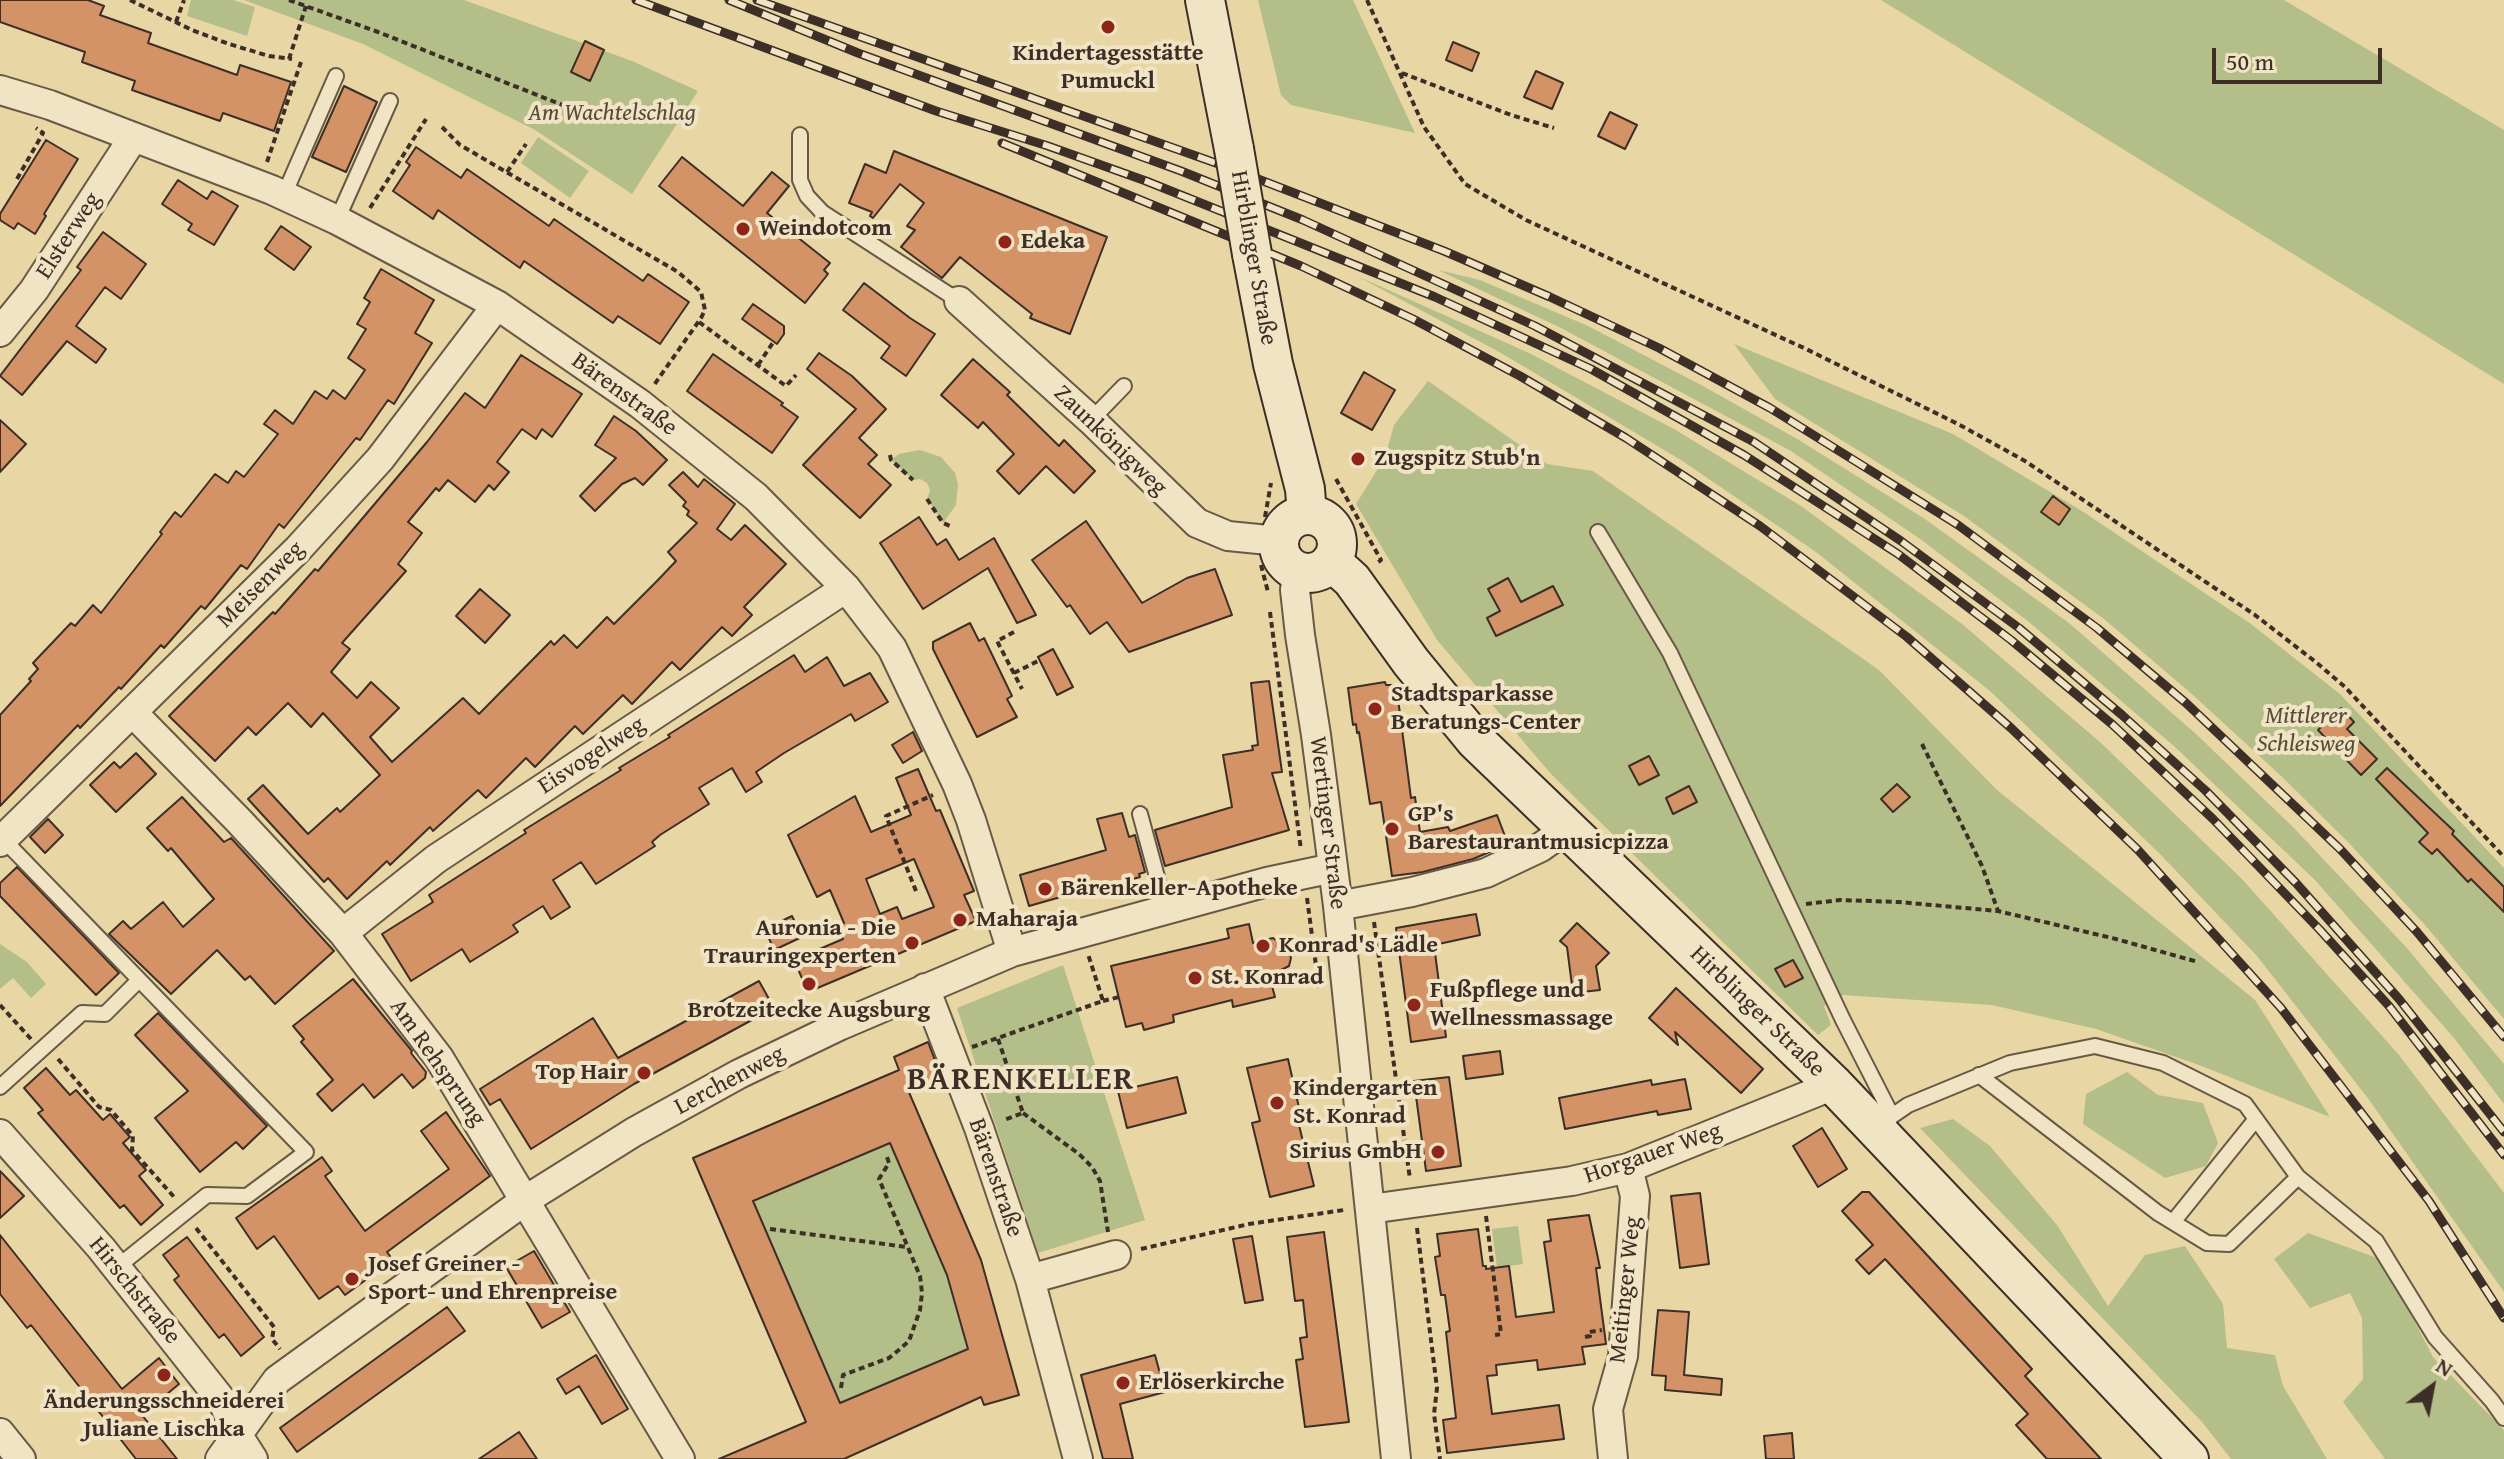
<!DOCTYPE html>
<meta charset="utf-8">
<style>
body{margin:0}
#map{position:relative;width:2504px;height:1459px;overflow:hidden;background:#e9d6a5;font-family:"Gentium Book Plus",serif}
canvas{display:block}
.north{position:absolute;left:2392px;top:1347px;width:80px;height:80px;-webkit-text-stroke:6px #f1e4c4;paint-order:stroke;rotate:32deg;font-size:22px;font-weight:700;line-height:32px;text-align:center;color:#3d2f27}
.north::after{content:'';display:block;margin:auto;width:28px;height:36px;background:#3d2f27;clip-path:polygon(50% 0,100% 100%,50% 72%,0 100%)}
.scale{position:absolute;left:2212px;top:48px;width:170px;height:36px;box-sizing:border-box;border:4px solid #3d2f27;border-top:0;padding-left:10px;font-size:24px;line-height:28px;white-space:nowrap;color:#3d2f27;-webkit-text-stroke:6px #f1e4c4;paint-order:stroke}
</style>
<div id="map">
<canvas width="2504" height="1459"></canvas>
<div class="north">N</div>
<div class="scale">50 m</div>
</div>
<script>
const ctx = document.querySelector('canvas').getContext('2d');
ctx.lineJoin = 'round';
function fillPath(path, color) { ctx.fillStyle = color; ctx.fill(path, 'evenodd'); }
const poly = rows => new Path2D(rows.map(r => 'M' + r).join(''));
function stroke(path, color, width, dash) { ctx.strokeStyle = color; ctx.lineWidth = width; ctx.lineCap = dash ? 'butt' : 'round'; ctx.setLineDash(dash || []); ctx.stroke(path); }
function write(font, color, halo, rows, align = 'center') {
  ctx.font = font + ' "Gentium Book Plus",serif'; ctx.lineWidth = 8; ctx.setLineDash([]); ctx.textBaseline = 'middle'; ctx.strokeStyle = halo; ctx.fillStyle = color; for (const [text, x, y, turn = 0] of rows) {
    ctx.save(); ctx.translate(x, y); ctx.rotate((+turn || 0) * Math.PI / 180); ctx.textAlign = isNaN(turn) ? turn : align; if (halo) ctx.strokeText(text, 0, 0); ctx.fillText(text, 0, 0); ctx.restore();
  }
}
const green = poly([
 [191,0,233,0,255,7,247,36,187,16],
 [244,0,464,0,632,61,698,91,632,194,535,130,363,44],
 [1258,0,1353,0,1415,133,1291,105,1281,95],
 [1881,0,2284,0,2504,130,2504,384],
 [538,137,589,171,570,198,521,163],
 [1438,270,1480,280,1588,326,1703,386,1799,440,1925,519,2069,623,2196,734,2293,827,2406,947,2504,1064,2504,1104,2454,1038,2315,880,2175,747,2029,622,1923,541,1791,451,1561,328],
 [1357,276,1529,353,1674,429,1801,506,1962,624,2101,743,2242,879,2399,1055,2504,1193,2504,1292,2367,1097,2257,956,2160,854,1990,691,1816,552,1681,460,1501,353],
 [1734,344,1953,434,2082,511,2251,624,2340,694,2504,868,2504,1019,2425,925,2347,841,2280,775,2193,695,2104,619,1964,516,1775,399],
 [1428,381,1547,464,1593,471,1879,670,1996,789,2255,1000,2330,1117,2199,1065,2096,1029,1992,1005,1843,995,1824,1006,1831,1025,1818,1035,1551,774,1437,640,1356,504,1385,457,1394,425],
 [920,450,941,457,955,473,958,484,956,505,943,523,927,499,930,490,927,483,920,479,913,480,891,460,899,454],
 [0,944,27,962,46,984,31,998,13,978,0,989],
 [1063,965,1145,1220,1038,1253,957,1008],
 [2127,1072,2158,1095,2203,1103,2218,1143,2206,1166,2165,1178,2083,1124,2086,1094],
 [1953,1119,1990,1146,2057,1225,2108,1306,2145,1255,2185,1246,2223,1304,2227,1348,2275,1355,2283,1386,2327,1459,2231,1459,2202,1422,1920,1128],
 [890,1143,947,1275,968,1349,840,1403,753,1201],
 [1518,1226,1523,1264,1497,1268,1492,1229],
 [2308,1233,2383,1260,2433,1357,2504,1430,2504,1459,2385,1459,2343,1402,2363,1379,2362,1318,2350,1293,2310,1308,2274,1259]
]);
const building = poly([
 [0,0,88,0,104,6,100,15,151,33,148,43,237,75,240,65,291,82,274,131,223,113,220,121,132,90,135,81,82,62,85,52,0,22,0,0],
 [585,41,604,50,590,81,571,72,585,41],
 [1453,42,1479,53,1472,71,1446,60,1453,42],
 [1536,71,1563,83,1552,109,1524,97,1536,71],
 [344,86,377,102,346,172,312,157,344,86],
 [1610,112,1637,125,1625,149,1598,136,1610,112],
 [46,140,78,159,44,214,46,216,35,234,18,223,14,229,0,220,0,214,46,140],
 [416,147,461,178,467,169,549,226,554,219,643,281,648,274,689,302,660,344,618,316,613,323,524,261,520,268,438,210,433,219,393,191,410,165,406,162,416,147],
 [894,151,1107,237,1070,334,1030,318,1032,314,960,257,942,278,901,247,915,230,907,226,924,203,900,184,873,218,870,216,872,212,849,203,865,164,886,173,894,151],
 [682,157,743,206,772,172,789,186,767,213,830,263,824,270,828,274,805,303,659,186,682,157],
 [178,180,207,199,212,191,238,206,214,245,188,230,192,224,162,204,178,180],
 [281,226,311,247,294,270,265,249,281,226],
 [103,232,146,264,121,299,105,287,76,326,106,349,96,363,67,341,22,395,0,376,81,270,77,267,103,232],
 [381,269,434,300,415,333,432,343,394,404,388,400,360,440,356,438,284,528,279,524,247,569,241,565,205,609,201,606,164,648,161,645,121,689,119,687,80,728,78,725,0,806,0,715,31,681,29,679,38,669,33,663,71,623,75,626,93,605,101,613,162,534,160,532,175,512,181,517,215,474,228,483,236,471,244,477,278,434,264,424,275,410,293,424,315,391,327,399,333,390,345,399,365,370,348,358,366,329,357,324,370,302,364,298,381,269],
 [864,283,910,318,935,334,906,376,881,358,890,346,843,310,864,283],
 [753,304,784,326,784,334,777,344,742,319,753,304],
 [819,353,852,376,886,409,859,438,877,455,868,464,891,485,860,518,803,465,856,409,807,369,819,353],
 [713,354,783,403,781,405,798,417,772,453,687,391,713,354],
 [521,355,582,394,552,437,542,429,536,439,522,429,497,462,509,472,494,490,489,485,475,502,448,480,439,491,436,488,408,522,422,533,398,564,406,571,342,643,350,649,331,672,357,698,371,682,399,708,370,737,392,762,463,698,479,714,551,641,554,645,564,635,577,648,607,617,614,624,657,581,676,561,668,552,697,523,687,515,689,511,683,506,686,502,669,485,683,472,698,487,704,479,735,504,717,529,731,540,745,525,786,564,744,607,752,615,732,636,722,627,680,670,672,662,632,704,623,695,583,734,575,726,535,767,526,758,486,798,478,790,433,831,430,827,390,865,387,861,347,899,328,878,324,882,248,799,263,785,308,834,337,808,340,812,380,775,323,713,311,727,288,703,256,735,248,727,215,761,169,716,273,612,275,614,315,569,318,571,427,442,465,393,485,408,521,355],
 [973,359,1010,392,1007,395,1059,446,1064,440,1095,471,1074,493,1046,466,1019,494,997,471,1014,454,983,422,978,428,941,395,973,359],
 [1364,372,1395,390,1372,430,1341,413,1364,372],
 [614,416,636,431,667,460,643,485,635,478,622,484,595,511,580,496,616,458,595,445,614,416],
 [0,420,26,444,0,472,0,420],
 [2053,496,2070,509,2059,525,2041,512,2053,496],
 [919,517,937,545,946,539,959,560,994,538,1036,615,1017,623,988,568,923,609,880,543,919,517],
 [1086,521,1142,603,1187,578,1215,569,1232,615,1129,652,1107,622,1090,634,1070,605,1067,607,1032,560,1086,521],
 [1508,578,1521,602,1553,586,1563,605,1496,636,1487,618,1500,611,1488,589,1508,578],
 [480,589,510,615,485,643,456,616,480,589],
 [970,623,979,641,984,638,1012,696,1007,699,1017,717,977,737,933,649,933,642,970,623],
 [1053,649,1073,687,1057,695,1038,657,1053,649],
 [794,655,805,672,827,657,844,686,870,673,888,702,855,721,851,714,784,753,756,772,762,782,746,792,732,768,699,788,709,804,660,835,652,842,655,846,596,884,581,862,553,880,570,907,551,919,543,906,513,925,518,932,470,962,462,949,411,981,382,934,433,902,429,895,526,833,524,830,621,770,619,768,670,737,668,735,794,655],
 [1269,681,1282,772,1272,773,1289,830,1165,866,1155,830,1232,807,1223,755,1253,750,1252,746,1258,745,1251,683,1269,681],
 [1385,682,1386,685,1393,685,1394,692,1397,691,1411,798,1415,797,1420,832,1448,827,1450,831,1497,815,1508,844,1473,859,1423,872,1392,876,1381,802,1370,804,1359,732,1357,733,1356,724,1353,725,1348,688,1385,682],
 [2341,708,2354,722,2347,729,2377,759,2361,775,2318,730,2341,708],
 [913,732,922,751,903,763,892,745,913,732],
 [136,753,156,774,116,812,90,785,114,762,120,768,136,753],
 [1649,756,1659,775,1639,785,1629,766,1649,756],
 [2387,768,2454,831,2452,834,2504,887,2504,912,2471,879,2468,882,2437,849,2432,854,2419,842,2428,833,2376,779,2387,768],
 [918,769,936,811,940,810,974,891,964,895,976,921,808,992,794,960,843,939,838,926,844,923,830,890,817,897,788,835,855,796,871,832,911,815,896,778,918,769],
 [914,859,934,907,902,919,897,907,880,914,866,879,914,859],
 [1897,784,1910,797,1893,812,1881,799,1897,784],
 [1689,786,1697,802,1673,814,1666,798,1689,786],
 [182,797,224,842,231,838,334,951,275,1004,250,976,245,980,217,950,171,994,109,934,123,921,131,929,163,902,183,927,214,899,171,848,168,851,147,828,182,797],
 [1122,813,1129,837,1135,835,1145,872,1139,874,1140,877,1115,884,1114,882,1029,906,1020,875,1106,850,1097,819,1122,813],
 [48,819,63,835,45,853,30,837,48,819],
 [17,867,119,973,96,995,0,896,0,883,17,867],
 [1476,914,1480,935,1434,945,1446,1037,1411,1042,1396,928,1476,914],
 [792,916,802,937,774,950,765,929,792,916],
 [1577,923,1609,953,1596,966,1600,990,1573,993,1567,947,1560,941,1577,923],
 [1249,924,1253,943,1273,938,1288,949,1291,958,1289,966,1281,970,1283,976,1270,979,1275,997,1233,1007,1232,1000,1173,1015,1174,1022,1144,1030,1142,1023,1126,1027,1111,966,1229,938,1227,929,1249,924],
 [1793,960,1803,978,1785,987,1775,969,1793,960],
 [353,979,412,1051,411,1053,426,1072,425,1078,413,1088,402,1074,374,1098,363,1084,332,1111,317,1094,333,1080,301,1042,304,1039,293,1026,353,979],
 [759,981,774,1008,634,1084,531,1149,500,1099,490,1105,480,1089,593,1018,618,1058,759,981],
 [1676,988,1763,1069,1741,1093,1675,1032,1678,1045,1649,1018,1676,988],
 [158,1013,267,1126,243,1149,236,1142,200,1172,155,1118,188,1091,135,1035,158,1013],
 [928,1042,941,1076,908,1090,981,1260,1019,1395,984,1405,981,1397,844,1459,719,1459,806,1422,693,1158,899,1070,894,1057,928,1042],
 [890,1143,947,1275,968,1349,840,1403,753,1201,890,1143],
 [1500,1051,1503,1074,1466,1079,1463,1056,1500,1051],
 [1288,1059,1300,1112,1296,1113,1314,1186,1270,1197,1252,1123,1260,1121,1247,1068,1288,1059],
 [46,1068,70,1095,76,1090,103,1120,110,1114,130,1137,123,1143,146,1170,139,1176,163,1205,141,1225,124,1205,120,1208,38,1113,43,1110,24,1088,46,1068],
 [1177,1077,1186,1113,1127,1128,1118,1091,1177,1077],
 [1449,1077,1461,1166,1426,1171,1414,1081,1449,1077],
 [1685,1079,1691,1109,1658,1115,1657,1111,1565,1129,1559,1098,1651,1080,1652,1085,1685,1079],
 [446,1112,490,1176,387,1252,393,1260,345,1295,338,1286,319,1299,274,1236,257,1249,236,1218,322,1157,332,1171,325,1176,365,1231,449,1169,421,1131,446,1112],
 [1822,1128,1847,1169,1818,1187,1793,1146,1822,1128],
 [0,1171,24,1196,0,1218,0,1171],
 [1862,1192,1869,1192,2032,1369,2025,1376,2101,1459,2047,1459,2016,1425,2028,1414,1885,1259,1869,1274,1856,1260,1873,1245,1842,1211,1862,1192],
 [1700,1193,1709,1264,1680,1268,1671,1196,1700,1193],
 [1589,1215,1600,1268,1596,1268,1606,1344,1582,1347,1585,1364,1538,1370,1537,1360,1496,1365,1497,1375,1487,1376,1492,1414,1559,1405,1564,1439,1447,1453,1443,1420,1456,1418,1446,1332,1450,1331,1445,1295,1441,1295,1435,1257,1440,1256,1437,1234,1478,1229,1483,1266,1486,1266,1486,1269,1509,1266,1516,1317,1554,1312,1544,1242,1551,1241,1548,1220,1589,1215],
 [1324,1232,1349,1422,1305,1427,1296,1360,1303,1359,1300,1338,1307,1337,1303,1300,1295,1301,1287,1237,1324,1232],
 [0,1235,122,1389,159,1358,179,1384,142,1415,177,1459,136,1459,31,1325,27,1328,0,1294,0,1235],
 [1252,1236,1263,1300,1245,1303,1233,1239,1252,1236],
 [187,1237,264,1337,241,1356,224,1334,219,1338,174,1280,179,1276,163,1255,187,1237],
 [534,1251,570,1312,542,1328,506,1267,534,1251],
 [447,1307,465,1331,297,1452,280,1428,447,1307],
 [1658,1310,1689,1312,1684,1375,1722,1379,1721,1395,1665,1390,1666,1376,1652,1375,1658,1310],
 [596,1355,628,1409,602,1424,579,1386,566,1394,557,1379,596,1355],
 [1155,1355,1165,1392,1120,1404,1133,1459,1103,1459,1081,1375,1155,1355],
 [519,1432,537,1459,479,1459,519,1432],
 [1792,1433,1794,1459,1766,1459,1764,1436,1792,1433]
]);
const path = poly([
 [130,0,192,30,229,44,269,56,292,59],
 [289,0,378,32,570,108],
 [1367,0,1424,127,1465,184,1526,220,1806,349,1958,424,2025,461,2255,615,2317,663,2345,687,2504,857],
 [176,22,184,0],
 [289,59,306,6],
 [1402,73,1511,115,1554,128],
 [442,127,460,145,678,272,701,292,705,310,701,318,654,385],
 [267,162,301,62],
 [507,172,526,144],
 [17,179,43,133,36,128],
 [370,208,426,119],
 [699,322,786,386,796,375],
 [758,365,774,341],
 [890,455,891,460,913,480],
 [1336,479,1381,560,1376,564],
 [927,499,943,523,950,526],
 [1265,517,1271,483],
 [1261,565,1268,592],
 [1270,612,1301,850],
 [1014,632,997,641,1022,689],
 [1014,673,1040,660],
 [1922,744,1982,866,1998,911],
 [916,891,886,816,933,795],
 [1307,898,1319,988],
 [1806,904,1840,900,1899,902,1998,911,2116,939,2198,962],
 [1374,922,1410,1179],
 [1103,1001,1119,997],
 [0,1005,31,1039],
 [998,1039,1023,1113,1004,1120],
 [972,1047,1103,1001,1088,954],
 [58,1059,99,1107,111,1110,133,1136,132,1150,175,1198],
 [1023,1113,1079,1154,1092,1167,1100,1181,1108,1232],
 [1486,1216,1501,1334,1495,1335],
 [196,1228,274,1327,272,1339,280,1349],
 [1417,1228,1437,1388,1434,1414,1440,1459],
 [770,1229,907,1247],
 [1141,1249,1249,1224,1344,1210],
 [1585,1337,1590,1336,1589,1332,1602,1330],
 [841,1388,843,1375,889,1358,900,1349,909,1341,920,1310,922,1293,920,1276,879,1179,889,1163,886,1154]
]);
const lane = poly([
 [800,135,800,180,807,196,822,212,959,301],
 [284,195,336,76],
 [337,220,390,101],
 [1091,420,1124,386],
 [1598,532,1670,653,1843,1020,1892,1116,1887,1123],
 [1140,814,1166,910],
 [3,839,306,1152,247,1196,207,1195,116,1268],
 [1979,1075,2158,1213,2207,1243,2229,1244,2298,1177],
 [0,1087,82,1013,105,1014,139,980],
 [1892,1116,1908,1105,2010,1063,2095,1046,2163,1063,2245,1104,2298,1177,2376,1241,2435,1337,2492,1401,2504,1418],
 [2173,1222,2256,1119]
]);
const street = poly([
 [0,90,50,105,272,190,337,220,497,305,640,404,756,497,846,588,892,648,957,784,971,820,1012,952],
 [959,301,1091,420,1197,523,1228,536,1279,541],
 [0,332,34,290,133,138],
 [1297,570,1295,590,1300,635,1316,735,1338,906,1396,1459],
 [132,712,239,821,343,933,439,1058,680,1459],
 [0,842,298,549,380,459,497,305],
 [1338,906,1412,892,1486,873,1541,847,1566,829],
 [343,933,436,859,846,588],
 [925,988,979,1128,1030,1279,1078,1459],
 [0,1134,101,1248,223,1402,237,1434,253,1459],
 [1370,1209,1572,1181,1628,1168,1834,1085],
 [1030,1279,1116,1255],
 [0,1433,21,1459],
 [220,1459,277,1380,527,1199,634,1132,739,1074,841,1025,1012,952,1267,882,1333,868],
 [1613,1459,1608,1409,1623,1356,1635,1196,1628,1168]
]);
const secondary = poly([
 [1205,0,1234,149],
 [1252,254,1273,364,1305,489,1307,515],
 '1279 544a29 29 0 1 1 58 0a29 29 0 1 1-58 0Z',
 [1331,561,1352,580,1411,662,1475,740,1834,1085,2189,1459]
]);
const rail = poly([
 [636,0,936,111,1048,146,1146,181,1435,297,1591,369,1744,455,1898,554,2011,640,2113,725,2213,819,2320,930,2389,1006,2504,1155],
 [729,0,858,53,1181,171,1303,220,1535,326,1754,442,1901,541,2019,628,2122,715,2206,791,2296,883,2399,999,2504,1132],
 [757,0,1227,167,1444,251,1550,297,1659,348,1770,408,1958,525,2097,628,2186,703,2340,849,2417,932,2504,1037],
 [1002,143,1301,266,1413,319,1520,376,1626,438,1760,526,1907,637,2011,728,2138,850,2281,1008,2429,1201,2504,1318]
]);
const secondaryBridge = poly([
 [1234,149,1252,254]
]);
const markers = [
 [1108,27,8,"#8f2418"],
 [743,229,8,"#8f2418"],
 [1005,242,8,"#8f2418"],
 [1358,459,8,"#8f2418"],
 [1375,709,8,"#8f2418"],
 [1392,829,8,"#8f2418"],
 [1045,889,8,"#8f2418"],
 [960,920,8,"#8f2418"],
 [912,943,8,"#8f2418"],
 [1263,946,8,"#8f2418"],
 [1195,978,8,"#8f2418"],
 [809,984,8,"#8f2418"],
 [1414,1005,8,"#8f2418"],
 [644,1073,8,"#8f2418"],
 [1277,1103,8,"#8f2418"],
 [1438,1152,8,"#8f2418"],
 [352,1279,8,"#8f2418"],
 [164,1375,8,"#8f2418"],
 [1123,1383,8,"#8f2418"]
];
const poiNames = [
 ["Kindertagesstätte",1108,54,"center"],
 ["Pumuckl",1108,82,"center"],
 ["Weindotcom",759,229],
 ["Edeka",1021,242],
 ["Zugspitz Stub'n",1374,459],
 ["Stadtsparkasse",1391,695],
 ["Beratungs-Center",1391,723],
 ["GP's",1408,815],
 ["Barestaurantmusicpizza",1408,843],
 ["Bärenkeller-Apotheke",1061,889],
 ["Maharaja",976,920],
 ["Auronia - Die",896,929,"right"],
 ["Trauringexperten",896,957,"right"],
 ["Konrad's Lädle",1279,946],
 ["St. Konrad",1211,978],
 ["Fußpflege und",1430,991],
 ["Wellnessmassage",1430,1019],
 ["Brotzeitecke Augsburg",809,1011,"center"],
 ["Top Hair",628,1073,"right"],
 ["Kindergarten",1293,1089],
 ["St. Konrad",1293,1117],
 ["Sirius GmbH",1422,1152,"right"],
 ["Josef Greiner -",368,1265],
 ["Sport- und Ehrenpreise",368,1293],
 ["Erlöserkirche",1139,1383],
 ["Änderungsschneiderei",164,1402,"center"],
 ["Juliane Lischka",164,1430,"center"]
];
const parkNames = [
 ["Am Wachtelschlag",612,114],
 ["Mittlerer",2306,717],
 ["Schleisweg",2306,745]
];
const streetNames = [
 ["Elsterweg",69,236,-57],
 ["Hirblinger Straße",1253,258,80],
 ["Bärenstraße",624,395,36],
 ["Zaunkönigweg",1110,441,44],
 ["Meisenweg",261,585,-45],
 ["Eisvogelweg",592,756,-33],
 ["Wertinger Straße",1327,823,83],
 ["Hirblinger Straße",1757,1012,44],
 ["Am Rehsprung",437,1063,55],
 ["Lerchenweg",730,1081,-28],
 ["Horgauer Weg",1653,1154,-19],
 ["Bärenstraße",995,1178,71],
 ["Meitinger Weg",1626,1290,-84],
 ["Hirschstraße",134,1291,51]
];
const districtNames = [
 ["BÄRENKELLER",1021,1081]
];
fillPath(green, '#b4be88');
fillPath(building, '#d39367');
stroke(building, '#3d2f27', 2);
stroke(lane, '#685946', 18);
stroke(street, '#685946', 32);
stroke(secondary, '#3d2f27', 42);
stroke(path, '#3d2f27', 4, [6, 4]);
stroke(lane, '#f1e4c4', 14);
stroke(street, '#f1e4c4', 28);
stroke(secondary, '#f1e4c4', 38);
stroke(rail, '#3d2f27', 9);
stroke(rail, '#f1e4c4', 6, [18]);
stroke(secondaryBridge, '#3d2f27', 42, []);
stroke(secondaryBridge, '#f1e4c4', 38);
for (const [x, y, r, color] of markers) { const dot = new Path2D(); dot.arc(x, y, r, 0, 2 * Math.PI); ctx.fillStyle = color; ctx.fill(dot); stroke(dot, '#f1e4c4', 3); }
write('bold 24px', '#3d2f27', '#f1e4c4', poiNames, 'left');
write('italic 24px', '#554c3a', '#f1e4c4', parkNames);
write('24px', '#3d2f27', '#f1e4c4', streetNames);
ctx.letterSpacing = '2px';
write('bold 32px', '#3d2f27', '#f1e4c4', districtNames);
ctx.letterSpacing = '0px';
</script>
